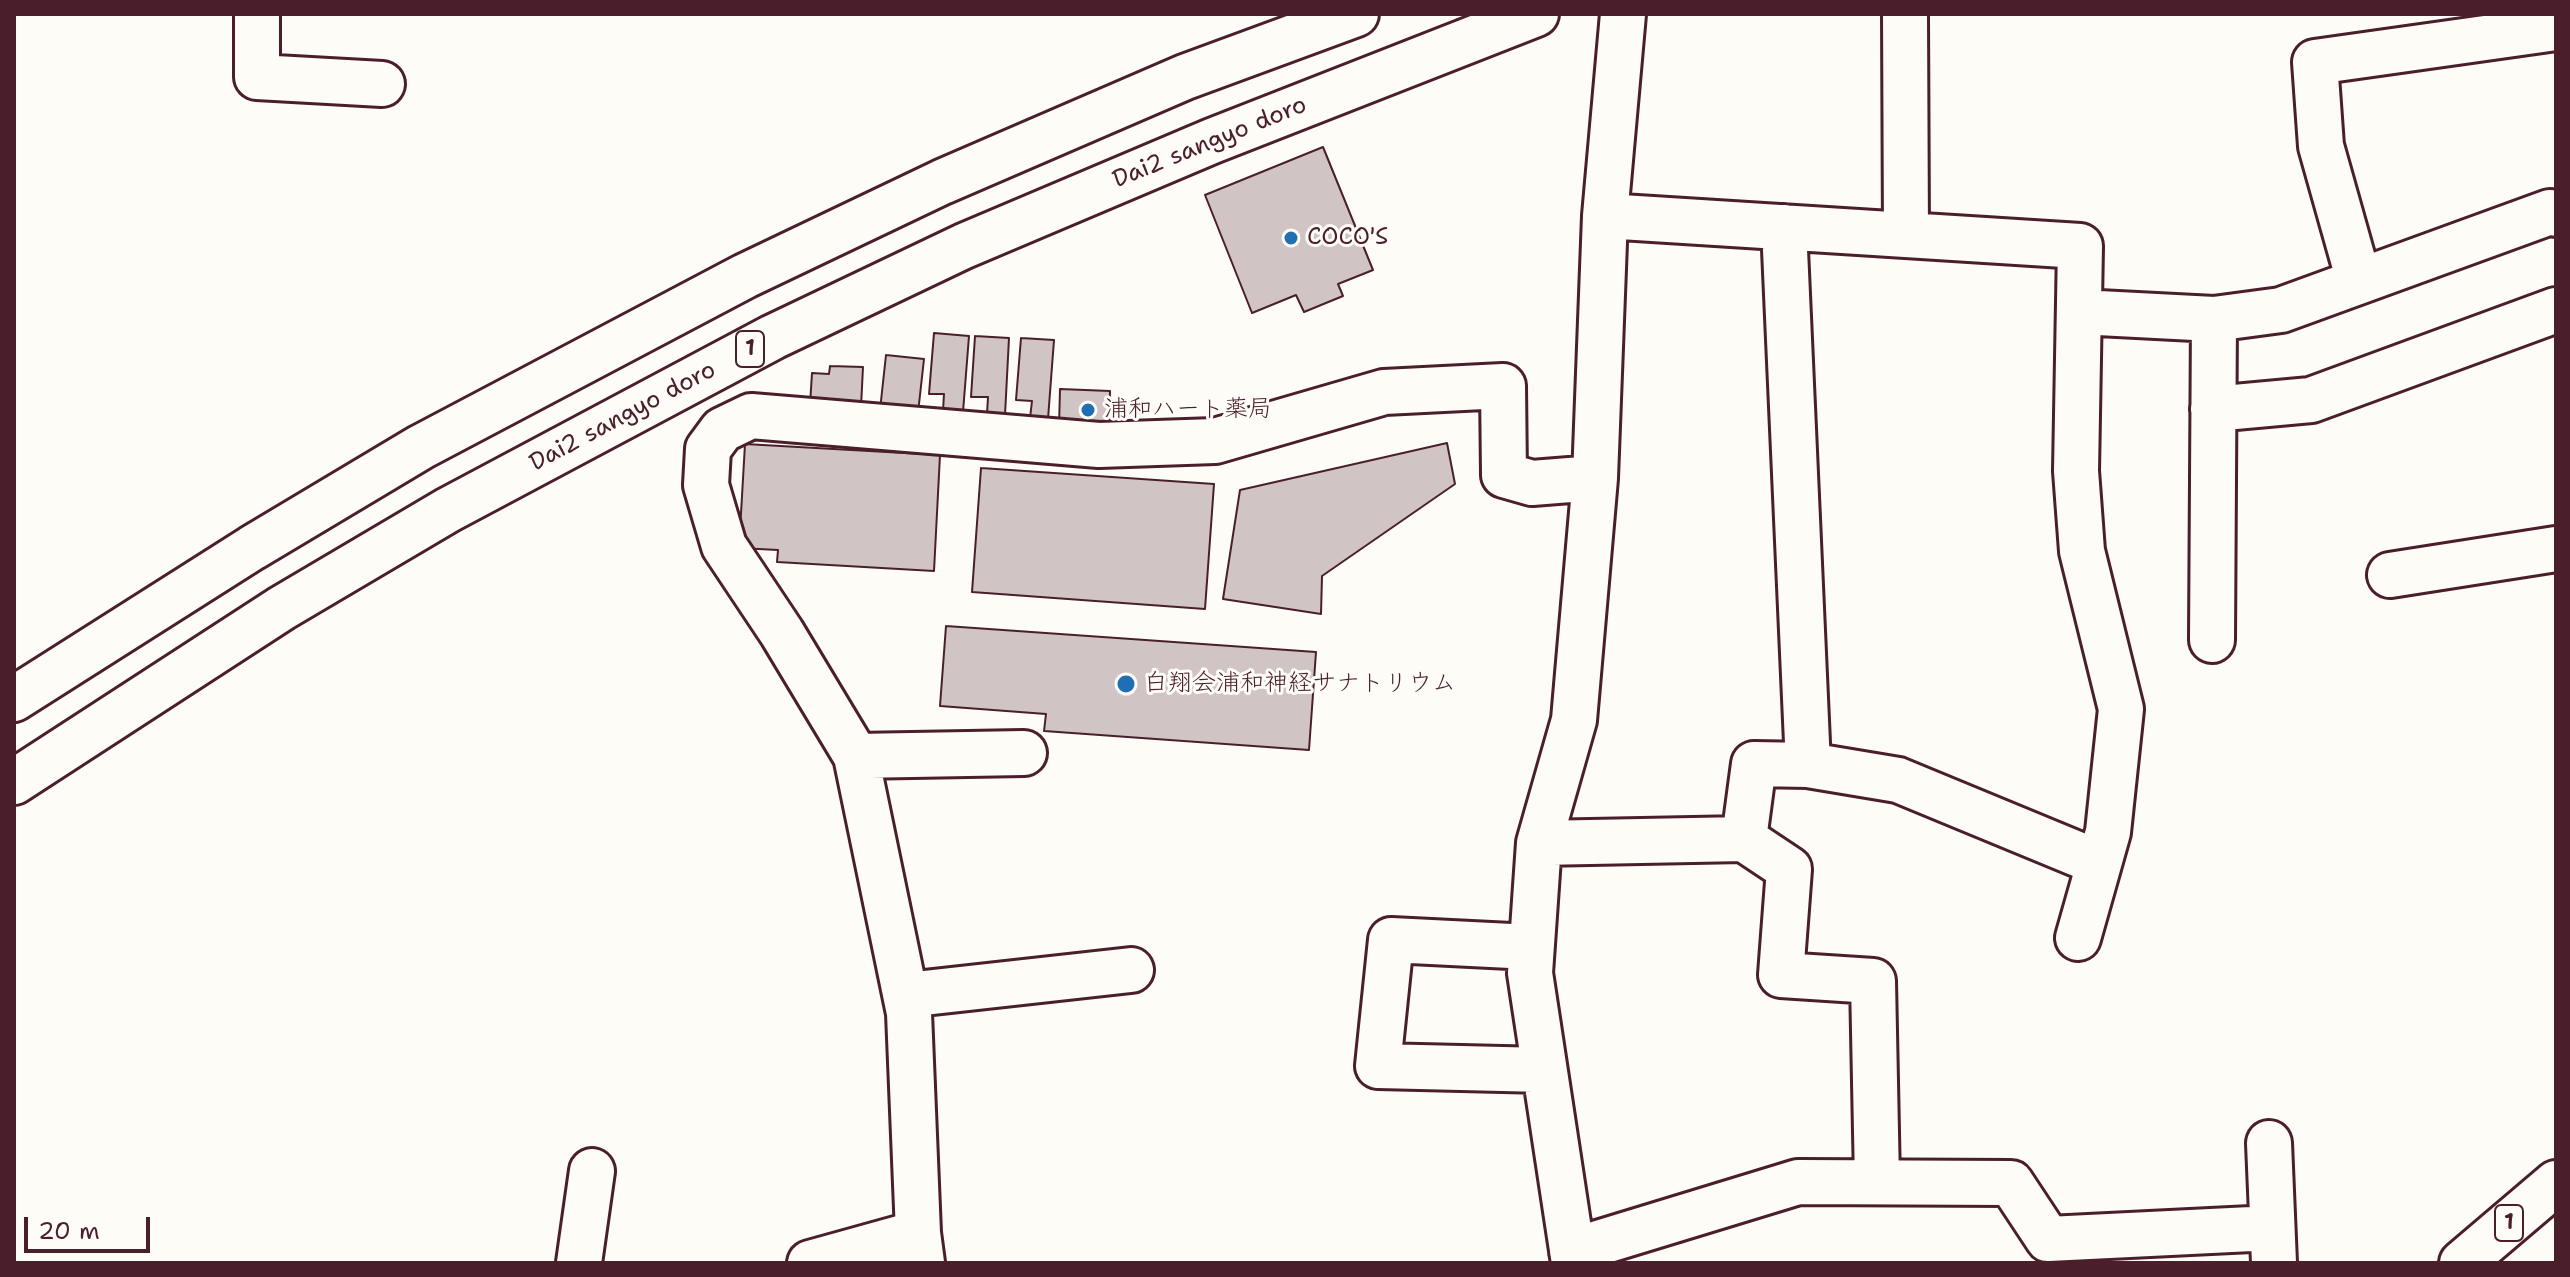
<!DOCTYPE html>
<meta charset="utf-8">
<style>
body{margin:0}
#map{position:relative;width:2570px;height:1277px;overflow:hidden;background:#fdfcf7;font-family:"Shantell Sans",sans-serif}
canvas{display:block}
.frame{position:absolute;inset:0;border:16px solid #4a1f2b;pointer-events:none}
.scale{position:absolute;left:24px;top:1217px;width:126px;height:36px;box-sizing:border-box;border:4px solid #4a1f2b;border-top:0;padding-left:10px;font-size:24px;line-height:28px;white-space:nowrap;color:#4a1f2b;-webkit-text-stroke:6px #fdfcf7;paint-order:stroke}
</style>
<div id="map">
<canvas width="2570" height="1277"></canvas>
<div class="frame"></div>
<div class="scale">20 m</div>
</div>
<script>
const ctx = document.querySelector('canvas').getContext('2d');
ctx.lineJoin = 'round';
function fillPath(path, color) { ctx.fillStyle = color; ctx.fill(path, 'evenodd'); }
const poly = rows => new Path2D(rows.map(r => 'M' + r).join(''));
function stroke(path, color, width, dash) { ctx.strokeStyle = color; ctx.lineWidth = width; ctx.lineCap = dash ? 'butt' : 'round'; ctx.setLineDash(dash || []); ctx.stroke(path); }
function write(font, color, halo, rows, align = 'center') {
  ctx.font = font + ' "Shantell Sans","Klee One",sans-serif'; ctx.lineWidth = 6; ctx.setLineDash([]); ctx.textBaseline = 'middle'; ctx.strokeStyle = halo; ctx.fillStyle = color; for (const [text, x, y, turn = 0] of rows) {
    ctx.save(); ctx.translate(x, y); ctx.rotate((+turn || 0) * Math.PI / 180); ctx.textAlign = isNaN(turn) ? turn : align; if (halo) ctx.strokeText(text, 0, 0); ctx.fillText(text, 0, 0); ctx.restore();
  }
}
const building = poly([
 [1323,147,1373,270,1338,284,1343,296,1304,312,1296,295,1252,313,1205,195,1323,147],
 [934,333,969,336,963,412,943,411,944,394,929,394,934,333],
 [975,336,1009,338,1005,415,987,414,988,397,971,397,975,336],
 [1021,338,1054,340,1048,419,1030,418,1032,401,1016,400,1021,338],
 [886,355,924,359,918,413,880,410,886,355],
 [830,366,863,367,861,407,810,405,812,373,829,374,830,366],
 [1060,389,1110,391,1109,429,1059,427,1060,389],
 [1447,443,1455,484,1322,576,1321,614,1223,599,1240,490,1447,443],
 [745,444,940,455,934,571,777,562,778,550,739,548,745,444],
 [981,468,1214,484,1205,609,972,592,981,468],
 [946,626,1316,652,1309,750,1044,731,1046,714,940,706,946,626]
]);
const minor = poly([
 [257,14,257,77,382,84],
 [1905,14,1906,235],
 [1605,216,2080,246,2076,471,2082,551,2121,709,2108,832,2078,938],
 [1784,227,1808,765],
 [2359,281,2321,146,2315,62,2556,28],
 [2079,312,2214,319,2281,310,2550,212,2556,214],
 [2213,409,2311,400,2556,310],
 [2390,575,2556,549],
 [2212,640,2214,319],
 [856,756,1024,753],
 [1744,839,1789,869,1781,975,1873,981,1877,1182],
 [1539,843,1744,839,1754,764,1808,765,1898,780,2099,863],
 [1531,947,1391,940,1378,1066,1544,1070],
 [906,995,1131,970],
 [2269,1143,2274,1263],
 [1572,1251,1798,1182,2011,1183,2048,1239,2272,1228],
 [579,1263,592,1171],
 [810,1263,918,1233],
 [922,1263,918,1233,909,1013,856,756,782,633,724,546,706,485,708,449,722,430,751,416,1099,445,1215,441,1384,392,1503,386,1504,475,1532,483,1595,478],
 [1574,1263,1530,973,1539,843,1574,720,1595,478,1605,216,1623,14]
]);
const major = poly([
 [14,699,252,548,421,447,745,276,942,182,1185,77,1356,14],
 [14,782,282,608,448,510,773,337,964,246,1212,141,1536,14],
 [2462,1263,2556,1183]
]);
const markers = [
 [1291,238,8,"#1f6fb2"],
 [1088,410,8,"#1f6fb2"],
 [1126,684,10,"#1f6fb2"]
];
const shields = [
 [750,349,28],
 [2509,1223,28]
];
const shieldNames = [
 ["1",750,349],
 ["1",2509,1223]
];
const streetNames = [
 ["Dai2 sangyo doro",1210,143,-22],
 ["Dai2 sangyo doro",623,417,-28]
];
const poiNames = [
 ["COCO'S",1307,238],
 ["浦和ハート薬局",1104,410],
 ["白翔会浦和神経サナトリウム",1144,684]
];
fillPath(building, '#d0c5c4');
stroke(building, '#4a1f2b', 2);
stroke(minor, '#4a1f2b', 50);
stroke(major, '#4a1f2b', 50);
stroke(minor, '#fdfcf7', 44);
stroke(major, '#fdfcf7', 44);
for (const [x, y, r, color] of markers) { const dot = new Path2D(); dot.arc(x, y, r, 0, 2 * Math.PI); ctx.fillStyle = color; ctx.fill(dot); stroke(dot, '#fdfcf7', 3); }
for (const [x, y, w] of shields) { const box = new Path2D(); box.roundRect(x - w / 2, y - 18, w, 36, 6); ctx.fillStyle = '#fdfcf7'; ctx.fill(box); stroke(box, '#4a1f2b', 2); }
write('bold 22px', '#4a1f2b', null, shieldNames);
write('24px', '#4a1f2b', '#fdfcf7', streetNames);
write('24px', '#4a1f2b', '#fdfcf7', poiNames, 'left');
</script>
